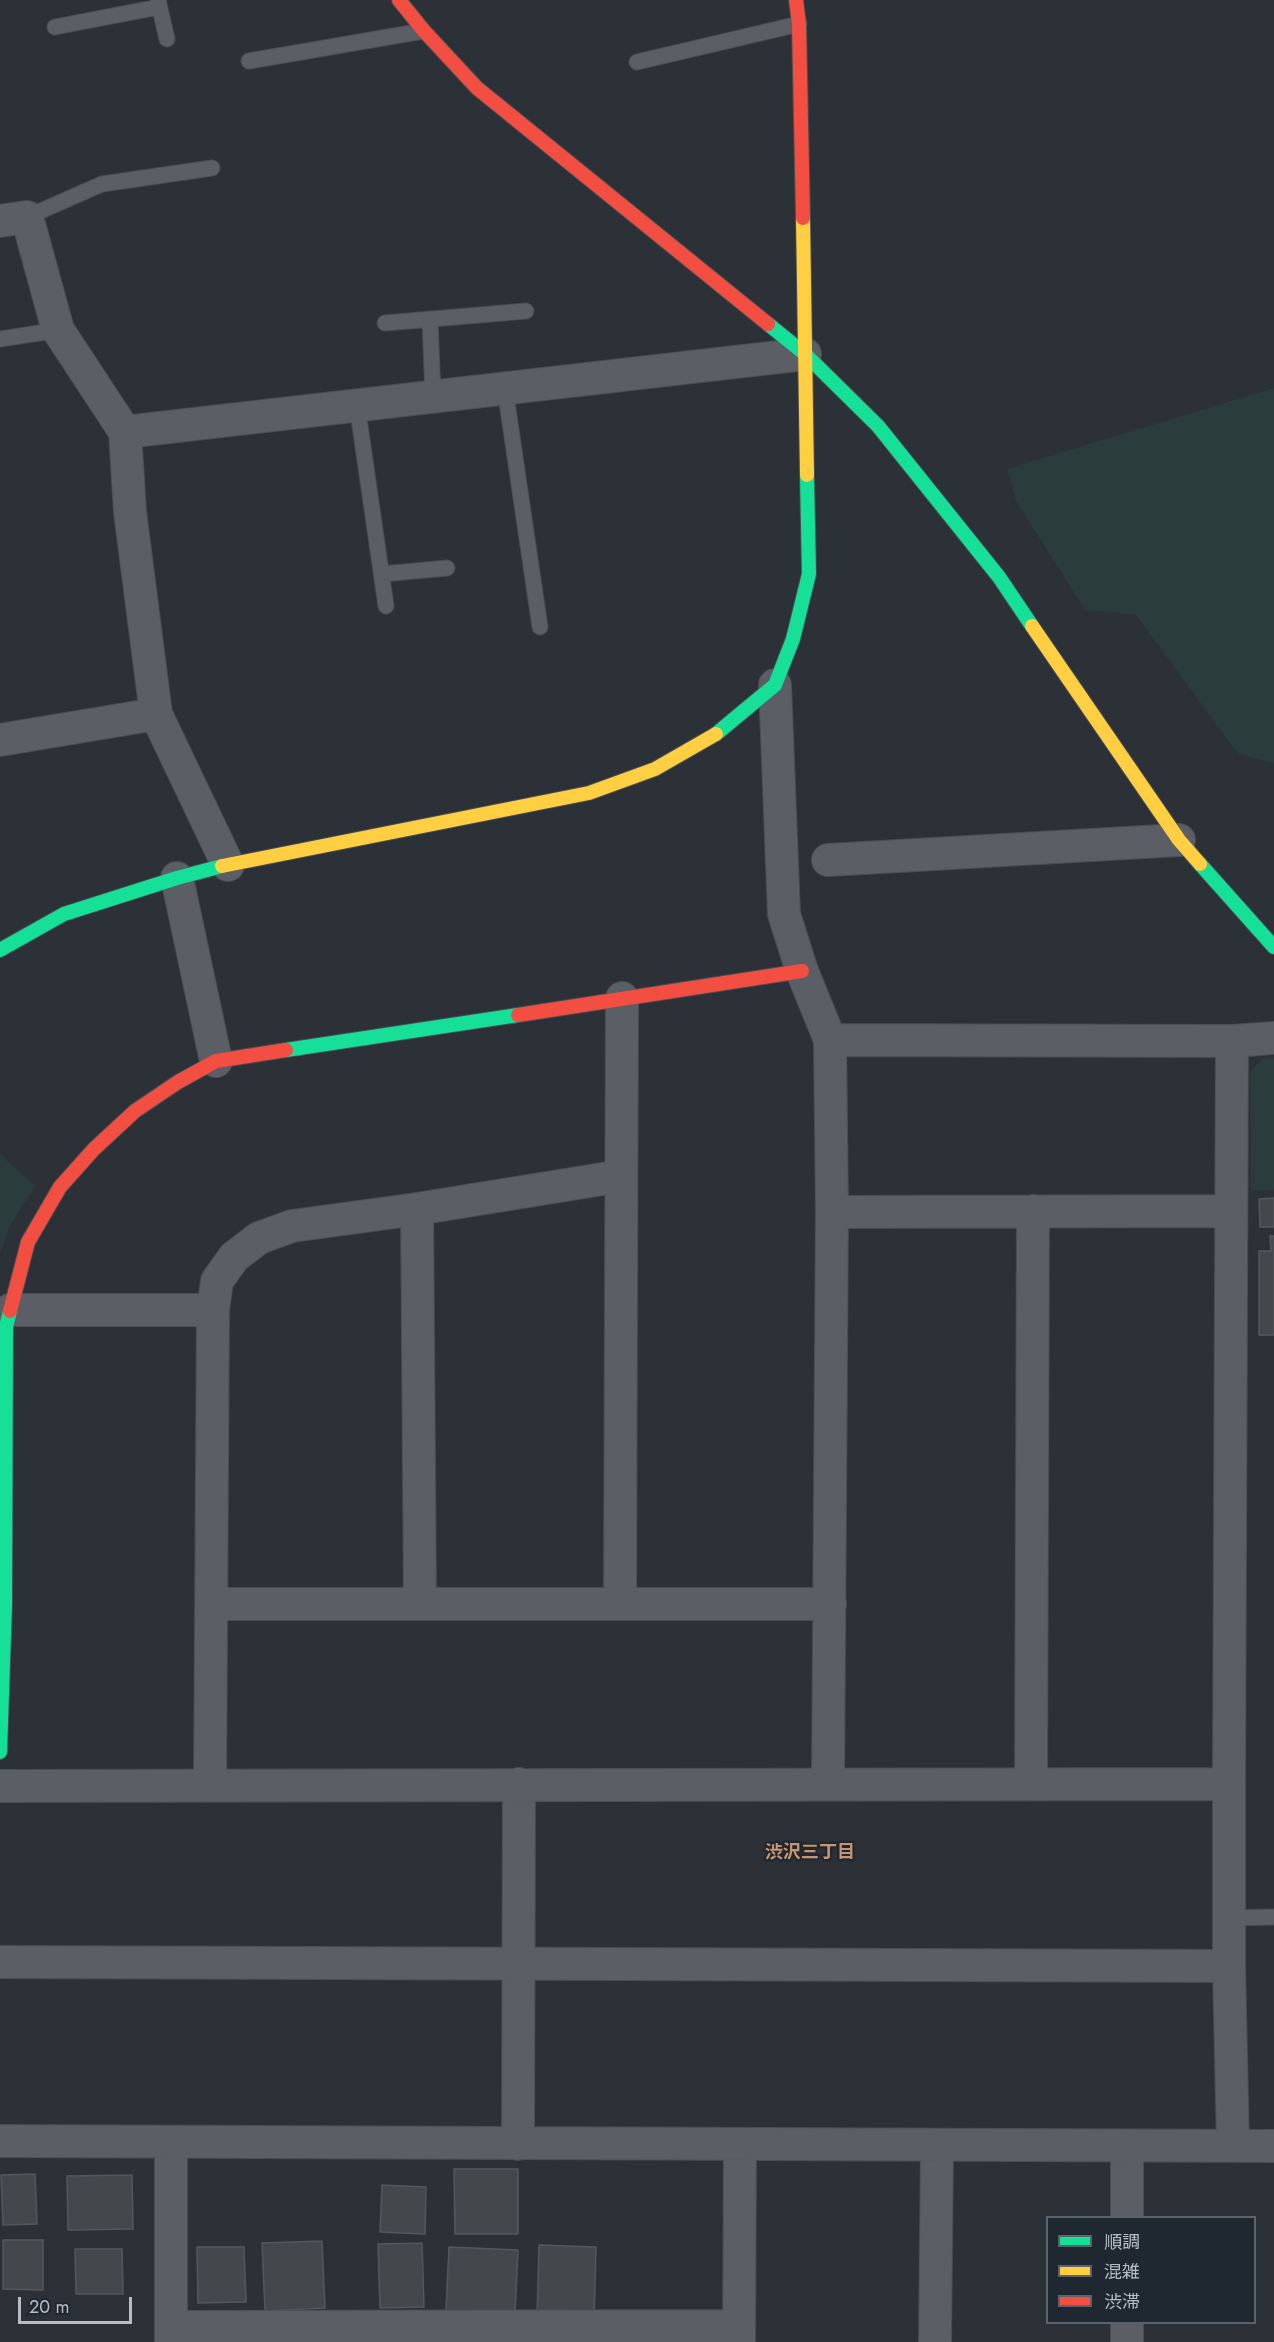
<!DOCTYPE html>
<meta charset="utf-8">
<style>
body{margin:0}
#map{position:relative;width:1274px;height:2342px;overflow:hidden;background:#2c3137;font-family:Jost,"Noto Sans JP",sans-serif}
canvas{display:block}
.legend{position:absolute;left:1046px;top:2216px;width:210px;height:108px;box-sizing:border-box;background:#1f2730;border:2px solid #5b636c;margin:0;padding:8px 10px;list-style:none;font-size:18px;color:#b6bdc7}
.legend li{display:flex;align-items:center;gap:12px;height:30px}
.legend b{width:30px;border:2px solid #5b636c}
.scale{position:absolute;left:18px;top:2297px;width:114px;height:27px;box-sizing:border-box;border:3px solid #b6bdc7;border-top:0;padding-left:8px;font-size:18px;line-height:21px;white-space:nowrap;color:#b6bdc7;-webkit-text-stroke:4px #1f2730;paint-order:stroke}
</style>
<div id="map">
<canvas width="1274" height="2342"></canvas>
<ul class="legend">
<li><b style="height:8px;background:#16e098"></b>順調</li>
<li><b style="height:8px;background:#ffcf43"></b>混雑</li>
<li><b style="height:8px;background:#f24e42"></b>渋滞</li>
</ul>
<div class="scale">20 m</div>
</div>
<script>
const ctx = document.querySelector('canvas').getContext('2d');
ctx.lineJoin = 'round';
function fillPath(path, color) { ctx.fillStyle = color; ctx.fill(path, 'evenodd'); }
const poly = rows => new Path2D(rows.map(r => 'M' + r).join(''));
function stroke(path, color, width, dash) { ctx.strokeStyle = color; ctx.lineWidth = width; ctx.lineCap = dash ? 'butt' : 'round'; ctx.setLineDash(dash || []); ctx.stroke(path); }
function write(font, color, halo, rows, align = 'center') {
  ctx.font = font + ' Jost,"Noto Sans JP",sans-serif'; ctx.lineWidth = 4.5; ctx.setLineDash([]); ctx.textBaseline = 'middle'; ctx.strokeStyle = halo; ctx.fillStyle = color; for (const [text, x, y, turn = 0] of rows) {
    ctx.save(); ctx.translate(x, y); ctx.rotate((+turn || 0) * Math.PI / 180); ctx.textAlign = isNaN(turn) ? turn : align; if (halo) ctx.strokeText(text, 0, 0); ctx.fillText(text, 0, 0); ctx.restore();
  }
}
const green = poly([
 [1274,388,1274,763,1238,754,1136,615,1085,610,1016,501,1007,469],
 [1263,1058,1274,1058,1274,1190,1251,1191,1250,1072],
 [0,1154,35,1186,10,1226,0,1254]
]);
const building = poly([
 [1274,1198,1274,1227,1260,1227,1259,1199,1274,1198],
 [1270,1236,1274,1236,1274,1335,1259,1335,1259,1251,1271,1251,1270,1236],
 [454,2169,518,2169,518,2234,455,2234,454,2169],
 [35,2174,37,2224,3,2225,1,2175,35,2174],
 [132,2175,133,2229,68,2230,67,2176,132,2175],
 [382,2185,426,2187,425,2234,380,2232,382,2185],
 [3,2240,43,2240,43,2290,3,2289,3,2240],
 [322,2241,325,2308,265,2311,262,2243,322,2241],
 [422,2243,424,2307,380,2308,378,2244,422,2243],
 [539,2245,596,2247,594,2321,537,2319,539,2245],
 [197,2247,244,2247,246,2302,198,2303,197,2247],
 [449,2247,518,2250,515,2313,446,2311,449,2247],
 [75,2249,122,2249,123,2294,76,2294,75,2249]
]);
const lane = poly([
 [158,0,167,39],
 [55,27,159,7],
 [249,61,423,31],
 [637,62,799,24],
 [27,217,102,184,212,168],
 [430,319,433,397],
 [385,323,526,311],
 [0,339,58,330],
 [505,389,540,627],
 [357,405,386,606],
 [382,574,447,568],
 [1229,1918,1274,1917]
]);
const street = poly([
 [0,221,27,217,58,330,125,432,130,512,156,714,228,865],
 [125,432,805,354],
 [775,685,784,914,802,971,830,1040,832,1212,828,1784],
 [0,740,156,714],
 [828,860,1179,840],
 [177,878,216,1061],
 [830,1040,1232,1041,1274,1038],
 [1232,1041,1229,1784,1229,1966,1233,2146],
 [417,1209,420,1604],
 [832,1212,1231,1211],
 [10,1310,213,1310],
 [213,1604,830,1604],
 [620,1604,622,998],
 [210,1784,213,1310,217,1281,234,1257,259,1238,292,1226,417,1209,621,1176],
 [1031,1784,1033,1211],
 [0,1786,1229,1784],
 [0,1962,1229,1966],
 [0,2141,1274,2146],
 [518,2144,519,1784],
 [1127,2146,1127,2218],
 [1127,2322,1127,2342],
 [171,2327,739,2326],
 [171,2342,171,2142],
 [739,2342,740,2145],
 [935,2342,937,2145]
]);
const fast = poly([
 [768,324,805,354,878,426,999,577,1032,626],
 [716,734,775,685,793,639,809,574,807,475],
 [1200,864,1274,947],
 [0,950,64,914,177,878,222,866],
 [286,1050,518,1015],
 [0,1752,5,1605,6,1327,10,1311]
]);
const slow = poly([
 [803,218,807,475],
 [1032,626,1179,840,1200,864],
 [222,866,589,793,655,769,716,734]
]);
const jam = poly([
 [399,0,424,31,477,88,768,324],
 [796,0,799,24,803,218],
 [518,1015,802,971],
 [10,1311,28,1242,60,1187,94,1149,135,1111,178,1082,216,1061,286,1050]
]);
const neighbourhoodNames = [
 ["渋沢三丁目",810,1854]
];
fillPath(green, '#2b3c3d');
fillPath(building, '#44484d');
stroke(building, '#53585e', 1.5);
stroke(lane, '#4a4d51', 17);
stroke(street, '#4a4d51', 34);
stroke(fast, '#4a4d51', 16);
stroke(slow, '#4a4d51', 16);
stroke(jam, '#4a4d51', 16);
stroke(lane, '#5b5e64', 15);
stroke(street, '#5b5e64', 32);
stroke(fast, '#16e098', 14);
stroke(slow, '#ffcf43', 14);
stroke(jam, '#f24e42', 14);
write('bold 18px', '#c9946f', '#1f2730', neighbourhoodNames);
</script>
